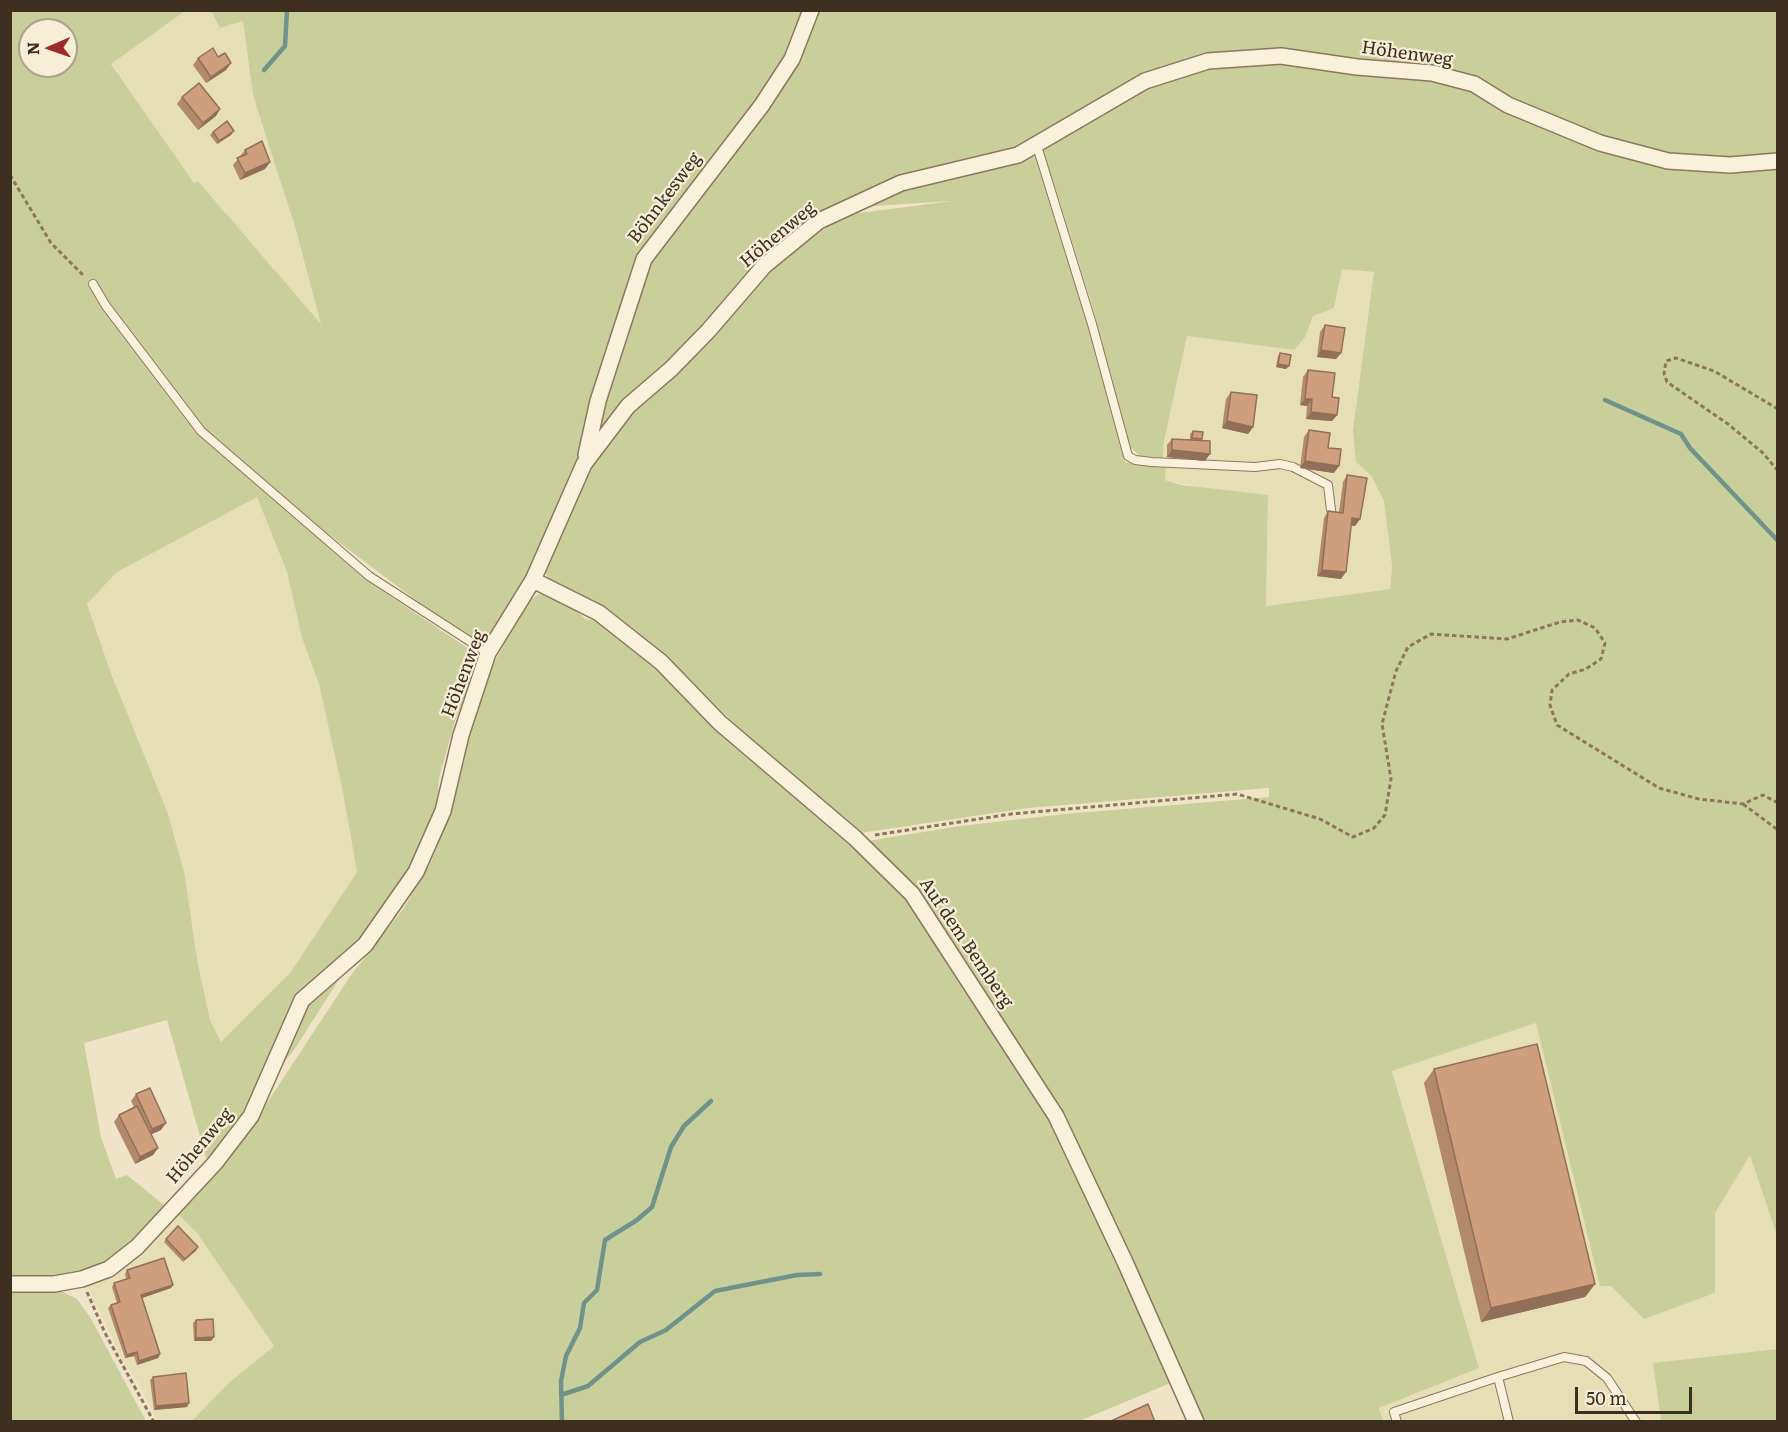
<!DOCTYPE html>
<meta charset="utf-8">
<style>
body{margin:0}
#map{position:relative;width:1788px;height:1432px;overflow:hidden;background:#f0e4c8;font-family:Literata,serif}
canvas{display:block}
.frame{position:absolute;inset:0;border:12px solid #3d2e20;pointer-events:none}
.north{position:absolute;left:18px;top:18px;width:60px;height:60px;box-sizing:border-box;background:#f7eed8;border:2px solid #ada18e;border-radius:50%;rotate:268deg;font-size:16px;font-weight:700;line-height:24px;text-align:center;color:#3d2e20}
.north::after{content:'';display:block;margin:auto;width:21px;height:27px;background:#9e2a2b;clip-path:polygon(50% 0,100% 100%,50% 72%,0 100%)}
.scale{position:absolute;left:1575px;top:1387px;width:117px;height:27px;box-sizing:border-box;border:3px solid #3d2e20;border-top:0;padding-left:8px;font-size:18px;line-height:21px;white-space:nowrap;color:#3d2e20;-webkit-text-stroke:4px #f7eed8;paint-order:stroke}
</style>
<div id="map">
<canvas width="1788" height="1432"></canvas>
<div class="frame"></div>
<div class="north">N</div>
<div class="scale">50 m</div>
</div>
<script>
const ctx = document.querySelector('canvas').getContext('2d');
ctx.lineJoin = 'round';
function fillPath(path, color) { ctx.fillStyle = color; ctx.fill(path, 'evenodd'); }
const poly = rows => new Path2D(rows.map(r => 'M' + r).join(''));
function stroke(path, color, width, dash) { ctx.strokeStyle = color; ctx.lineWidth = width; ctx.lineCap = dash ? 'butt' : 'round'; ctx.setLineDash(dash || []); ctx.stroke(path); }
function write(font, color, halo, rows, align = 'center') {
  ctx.font = font + ' Literata,serif'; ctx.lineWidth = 4.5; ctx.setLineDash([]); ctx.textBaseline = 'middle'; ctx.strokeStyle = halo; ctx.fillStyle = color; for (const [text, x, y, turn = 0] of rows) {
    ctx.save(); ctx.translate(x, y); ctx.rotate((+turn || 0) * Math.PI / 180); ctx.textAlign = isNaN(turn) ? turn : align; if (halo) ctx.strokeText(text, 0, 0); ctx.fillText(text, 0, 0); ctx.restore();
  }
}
const farmland = poly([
 [185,11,211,11,220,28,243,20,253,95,265,125,322,325,198,181,194,184,111,63],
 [1342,268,1374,272,1353,430,1356,462,1371,475,1384,501,1392,566,1390,589,1266,606,1268,495,1213,490,1165,480,1164,441,1187,336,1294,350,1305,337,1313,315,1334,308],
 [257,496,287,572,302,638,319,684,344,792,357,872,290,973,221,1042,210,1020,197,959,185,876,87,605,117,572],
 [1536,1023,1554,1096,1611,1286,1644,1319,1715,1293,1715,1213,1750,1154,1777,1236,1777,1349,1653,1363,1661,1421,1383,1422,1379,1408,1479,1367,1392,1070],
 [177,1213,197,1233,274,1346,231,1382,192,1421,157,1421,139,1385,121,1357,88,1287,110,1278,137,1257]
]);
const green = poly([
 [11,11,185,11,111,64,194,183,198,181,321,324,295,227,253,95,243,21,220,28,211,11,1777,11,1777,1236,1750,1155,1715,1213,1715,1293,1644,1319,1611,1286,1600,1286,1536,1023,1392,1071,1479,1368,1379,1408,1383,1421,1201,1421,996,1007,989,1027,1048,1114,1173,1382,1077,1422,192,1421,230,1382,274,1346,197,1233,176,1212,242,1141,351,975,404,908,432,860,449,814,471,726,487,676,526,603,539,594,556,598,575,609,585,619,598,621,655,660,862,842,960,826,1065,814,1269,797,1269,788,1028,808,860,833,762,751,658,648,628,626,550,582,546,573,548,559,588,468,630,415,673,375,767,272,843,215,952,201,826,209,762,268,672,363,601,428,571,473,535,559,490,641,484,643,472,640,417,601,227,458,366,580,469,649,478,658,475,673,455,721,439,778,437,803,419,854,296,1047,255,1101,207,1161,167,1020,84,1043,101,1137,116,1179,127,1175,164,1205,135,1242,110,1263,90,1272,53,1277,11,1278],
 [30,30,66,30,66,66,30,66],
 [1055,187,1094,312,1129,446,1140,456,1163,458,1164,441,1187,336,1294,350,1305,337,1313,316,1334,308,1342,269,1374,272,1353,430,1356,462,1371,475,1384,501,1392,566,1390,589,1266,606,1268,495,1181,485,1165,480,1166,465,1125,462,1096,349,1048,188],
 [257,497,287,572,302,638,319,684,343,792,357,872,290,973,221,1042,210,1020,197,959,185,876,168,814,112,676,87,604,117,572],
 [11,1289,59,1290,77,1299,90,1317,146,1421,11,1422],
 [1777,1349,1777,1421,1661,1421,1653,1363]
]);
const stream = poly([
 [264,70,285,46,287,10],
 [1605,400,1681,434,1690,448,1778,541],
 [561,1395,588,1386,640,1342,666,1330,715,1291,797,1275,820,1274],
 [562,1422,561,1381,566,1356,580,1328,584,1303,597,1290,605,1240,637,1220,652,1207,671,1147,684,1126,711,1101]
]);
const path = poly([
 [10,175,51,243,85,277],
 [1778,409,1714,371,1676,358,1666,361,1664,374,1667,382,1728,424,1763,453,1778,471],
 [1743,804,1778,830],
 [875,835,1011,814,1237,794,1320,819,1353,837,1374,828,1385,815,1391,779,1382,724,1396,671,1408,647,1431,634,1507,639,1560,622,1578,620,1595,628,1605,643,1601,659,1586,669,1569,674,1552,690,1550,705,1557,725,1659,788,1699,799,1743,804,1763,795,1778,803],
 [87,1292,105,1333,154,1422]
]);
const service = poly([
 [1037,146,1092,324,1128,456,1135,460,1152,462,1255,467,1280,464,1293,467,1328,485,1331,510],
 [93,284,106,306,201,431,369,576,488,653],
 [1397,1422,1394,1412,1498,1377],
 [1509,1422,1498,1377,1564,1357,1586,1361,1607,1378,1636,1422]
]);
const minor = poly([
 [586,455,598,401,644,259,762,105,792,59,811,10],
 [533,580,599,613,661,662,720,723,855,838,912,894,1056,1116,1125,1262,1196,1422],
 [10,1284,54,1284,82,1279,109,1269,137,1247,215,1163,251,1116,302,1000,365,945,416,872,443,811,461,735,488,653,533,580,584,464,628,406,671,369,709,330,764,266,819,221,901,183,1018,155,1145,81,1208,61,1281,56,1357,67,1432,73,1474,84,1508,105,1600,143,1668,161,1730,165,1778,161]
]);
const wall = poly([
 [198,58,231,63,226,70,206,83,193,65],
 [182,97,220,109,216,116,198,130,177,104],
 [213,132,231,135,217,144,210,135],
 [245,150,270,162,265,169,240,180,233,165],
 [1325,325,1341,353,1336,359,1317,357,1320,332],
 [1280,353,1286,369,1276,367,1278,356],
 [1308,370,1332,397,1337,415,1332,421,1306,419,1307,406,1300,405,1303,377],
 [1231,392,1253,427,1248,434,1222,428,1226,399],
 [1309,430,1328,448,1334,473,1300,468,1304,437],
 [1193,431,1202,440,1205,461,1167,457,1167,445,1172,439,1190,439,1190,434],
 [1347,475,1360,519,1355,526,1351,525,1341,579,1317,576,1324,518,1328,511,1339,512,1343,482],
 [1434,1069,1595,1284,1585,1297,1481,1322,1424,1083],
 [136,1094,161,1130,151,1134,158,1148,153,1155,135,1164,114,1122,119,1115,134,1107,131,1101],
 [166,1239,198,1247,196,1251,183,1262,164,1242],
 [127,1270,173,1285,171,1288,142,1298,160,1354,158,1358,137,1365,134,1356,125,1358,108,1308,111,1305,117,1303,112,1287,114,1283,126,1279,125,1274],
 [196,1320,214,1337,211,1341,194,1341,193,1323],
 [153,1377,187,1407,154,1410,150,1380]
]);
const shadedWall = poly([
 [231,63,226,70,206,83,211,77],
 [220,109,216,116,198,130,203,123],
 [234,131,231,135,217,144,219,141],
 [270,162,265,169,240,180,245,173],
 [1321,350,1341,353,1336,359,1317,357],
 [1278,364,1289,366,1286,369,1276,367],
 [1305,399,1312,399,1307,406,1300,405],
 [1311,412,1337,415,1332,421,1306,419],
 [1227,421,1253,427,1248,434,1222,428],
 [1172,450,1210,454,1205,461,1167,457],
 [1305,461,1339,466,1334,473,1300,468],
 [1352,518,1360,519,1355,526,1347,525],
 [1322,570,1346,572,1341,579,1317,576],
 [166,1123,161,1130,148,1136,152,1129],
 [158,1148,153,1155,135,1164,140,1157],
 [1595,1284,1585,1297,1481,1322,1491,1308],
 [173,1285,171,1288,139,1299,141,1295],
 [214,1337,211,1341,194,1341,196,1338],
 [137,1352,134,1356,125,1358,127,1355],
 [160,1354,158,1358,137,1365,139,1361],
 [189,1403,187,1407,154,1410,156,1406]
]);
const building = poly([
 [213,48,218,57,225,53,231,63,211,77,198,58,213,48],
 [199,83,220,109,203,123,182,97,199,83],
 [227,121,234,131,219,141,213,132,227,121],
 [262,141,270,162,245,173,237,158,247,154,245,150,262,141],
 [1325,325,1345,328,1341,353,1321,350,1325,325],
 [1280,353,1291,355,1289,366,1278,364,1280,353],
 [1308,370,1335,373,1332,397,1339,398,1337,415,1311,412,1312,399,1305,399,1308,370],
 [1231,392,1257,395,1253,427,1227,421,1231,392],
 [1309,430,1330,433,1328,448,1341,449,1339,466,1305,461,1309,430],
 [1193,431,1203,432,1202,439,1192,438,1193,431],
 [1172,439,1210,441,1210,454,1172,450,1172,439],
 [1347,475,1367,478,1360,519,1352,518,1346,572,1322,570,1328,511,1343,513,1347,475],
 [1537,1044,1595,1284,1491,1308,1434,1069,1537,1044],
 [150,1088,166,1123,152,1129,136,1094,150,1088],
 [137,1106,158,1148,140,1157,119,1115,137,1106],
 [178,1226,198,1247,185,1259,166,1239,178,1226],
 [164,1258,173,1285,141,1295,160,1354,139,1361,137,1352,127,1355,111,1305,120,1302,114,1283,130,1278,127,1270,164,1258],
 [213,1319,214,1337,196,1338,196,1320,213,1319],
 [186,1373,189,1403,156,1406,153,1377,186,1373],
 [1148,1404,1155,1422,1109,1422,1148,1404]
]);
const streetNames = [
 ["Höhenweg",1407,54,8],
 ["Böhnkesweg",665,198,-53],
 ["Höhenweg",778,235,-40],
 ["Höhenweg",464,674,-69],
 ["Auf dem Bemberg",966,943,56],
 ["Höhenweg",200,1146,-50]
];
fillPath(farmland, '#e6deb5');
fillPath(green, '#c9cf9b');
stroke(stream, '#6f938a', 4.5);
stroke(service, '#8d765c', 10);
stroke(minor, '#8d765c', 18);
stroke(path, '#8d765c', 3, [4.5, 3]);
stroke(service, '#faf1dc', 8);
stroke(minor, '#faf1dc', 15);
fillPath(wall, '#b2896c');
fillPath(shadedWall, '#916f58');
fillPath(building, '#cf9f7d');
stroke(building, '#916f58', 1.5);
write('18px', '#3d2e20', '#f7eed8', streetNames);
</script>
